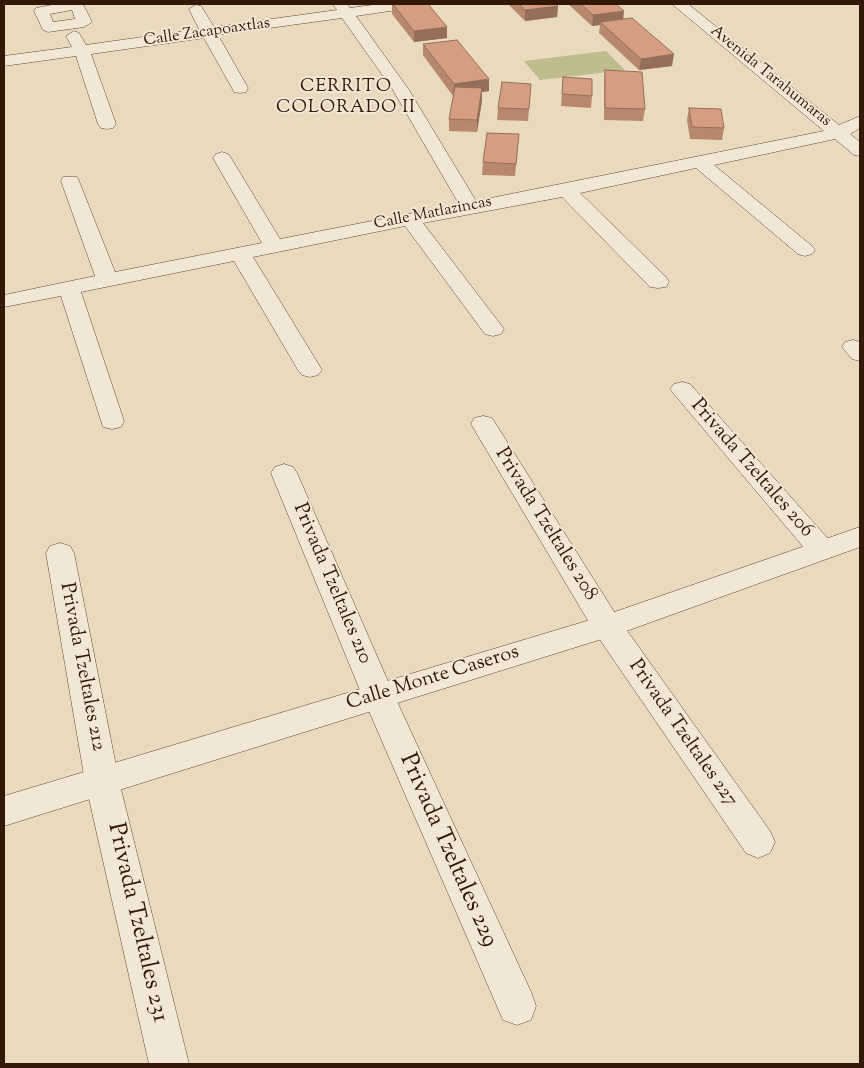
<!DOCTYPE html>
<style>
body{margin:0}
#map{position:relative;width:864px;height:1068px;overflow:hidden;background:#e9dabd;font-family:"Sorts Mill Goudy",serif}
canvas{display:block}
.frame{position:absolute;inset:0;border:5px solid #331807;pointer-events:none}
</style>
<div id="map">
<canvas width="864" height="1068"></canvas>
<div class="frame"></div>
</div>
<script>
const ctx = document.querySelector('canvas').getContext('2d');
ctx.lineJoin = 'round';
function fillPath(path, color) { ctx.fillStyle = color; ctx.fill(path, 'evenodd'); }
const poly = rows => new Path2D(rows.map(r => 'M' + r).join(''));
function stroke(path, color, width, dash) { ctx.strokeStyle = color; ctx.lineWidth = width; ctx.lineCap = dash ? 'butt' : 'round'; ctx.setLineDash(dash || []); ctx.stroke(path); }
function write(font, color, halo, rows, align = 'center') {
  ctx.font = font + ' "Sorts Mill Goudy",serif'; ctx.lineWidth = 4; ctx.setLineDash([]); ctx.textBaseline = 'middle'; ctx.strokeStyle = halo; ctx.fillStyle = color; for (const [text, x, y, turn = 0] of rows) {
    ctx.save(); ctx.translate(x, y); ctx.rotate((+turn || 0) * Math.PI / 180); ctx.textAlign = isNaN(turn) ? turn : align; if (halo) ctx.strokeText(text, 0, 0); ctx.fillText(text, 0, 0); ctx.restore();
  }
}
const green = poly([
 [606,51,625,70,540,80,524,61]
]);
const minor = poly([
 [57,4,83,4,92,22,84,27,48,32,43,30,34,11,36,8,57,4],
 [72,10,75,19,53,22,50,14,72,10],
 [333,4,347,4,350,8,380,4,417,4,410,8,356,16,409,90,476,201,824,131,672,4,688,4,839,125,860,116,860,128,850,134,860,142,860,156,854,155,835,139,714,165,812,246,815,250,812,254,805,256,798,254,696,168,580,193,666,277,669,282,666,287,658,288,650,287,562,197,423,223,504,329,501,334,493,336,485,334,405,226,253,257,322,370,318,375,310,377,302,375,298,370,234,261,81,292,124,421,121,427,112,429,103,427,61,296,4,307,4,295,95,276,61,181,63,177,77,177,79,181,115,272,262,243,213,158,216,154,222,152,228,154,231,158,280,239,459,204,393,90,342,18,218,35,248,88,246,92,240,93,234,92,232,88,204,38,91,54,116,124,113,128,107,129,101,128,98,124,76,56,4,66,4,56,72,47,66,36,74,31,79,33,86,45,199,29,189,9,196,5,201,6,214,27,337,10,333,4],
 [853,340,860,342,860,361,852,359,842,347,845,342,853,340],
 [682,382,690,384,831,542,835,549,831,556,821,559,811,556,674,394,670,389,674,384,682,382],
 [483,416,492,418,618,618,770,831,775,842,770,853,758,858,746,853,596,634,471,424,474,418,483,416],
 [284,464,293,467,297,473,394,695,531,992,536,1006,531,1020,517,1025,503,1020,362,695,271,473,275,467,284,464],
 [60,543,70,546,74,553,119,781,189,1064,149,1064,85,781,46,553,50,546,60,543]
]);
const tertiary = poly([
 [860,527,860,547,618,634,4,826,4,796,600,617,860,527]
]);
const wall = poly([
 [392,4,447,38,414,42,392,14],
 [508,4,556,4,558,6,557,17,525,21],
 [568,4,616,4,623,19,672,66,639,70,599,33,600,25,592,26],
 [423,44,489,91,482,92,482,100,477,132,449,131,449,119,453,96,423,55],
 [605,70,645,109,643,121,604,120,604,82],
 [563,77,592,96,591,108,561,106],
 [531,84,528,121,497,120,498,108],
 [689,108,724,128,722,140,690,139,687,120],
 [518,146,515,176,482,175,483,162]
]);
const shadedWall = poly([
 [558,6,557,17,525,21,525,10],
 [624,11,623,22,600,22,600,25,592,26,593,15],
 [447,27,447,38,414,42,414,31],
 [674,54,672,66,639,70,641,59],
 [489,79,489,91,482,92,482,100,477,132,477,120,453,96,454,84]
]);
const building = poly([
 [393,4,428,4,447,27,414,31,393,4],
 [519,4,556,4,558,6,525,10,519,4],
 [581,4,616,4,624,11,593,15,581,4],
 [632,18,674,54,641,59,600,22,632,18],
 [457,40,489,79,454,84,423,44,457,40],
 [605,70,642,72,645,109,605,108,605,70],
 [563,77,592,79,592,96,562,94,563,77],
 [502,82,531,84,529,109,498,108,502,82],
 [455,87,482,88,477,120,449,119,455,87],
 [689,108,721,109,724,128,692,127,689,108],
 [487,133,519,134,516,164,483,162,487,133]
]);
const farStreetnames = [
 ["Calle Zacapoaxtlas",207,33,-8],
 ["Avenida Tarahumaras",770,77,39],
 ["Calle Matlazincas",433,214,-11]
];
const farNeighbourhoodnames = [
 ["CERRITO",346,88],
 ["COLORADO II",346,109]
];
const streetNames = [
 ["Privada Tzeltales 206",751,469,49],
 ["Privada Tzeltales 208",545,525,58],
 ["Privada Tzeltales 210",331,584,67],
 ["Privada Tzeltales 212",81,667,79],
 ["Calle Monte Caseros",433,679,-17],
 ["Privada Tzeltales 227",682,734,55]
];
const nearStreetnames = [
 ["Privada Tzeltales 229",447,851,66],
 ["Privada Tzeltales 231",136,923,77]
];
fillPath(green, '#bfbd8c');
stroke(minor, '#604834', 1);
stroke(tertiary, '#604834', 1);
fillPath(minor, '#f1e7d4');
fillPath(tertiary, '#f1e7d4');
fillPath(wall, '#b7886e');
fillPath(shadedWall, '#956f5a');
fillPath(building, '#d59e80');
stroke(building, '#956f5a', 1);
write('16px', '#331807', '#f1e7d4', farStreetnames);
ctx.letterSpacing = '1px';
write('18px', '#331807', '#f1e7d4', farNeighbourhoodnames);
ctx.letterSpacing = '0px';
write('20px', '#331807', '#f1e7d4', streetNames);
write('24px', '#331807', '#f1e7d4', nearStreetnames);
</script>
